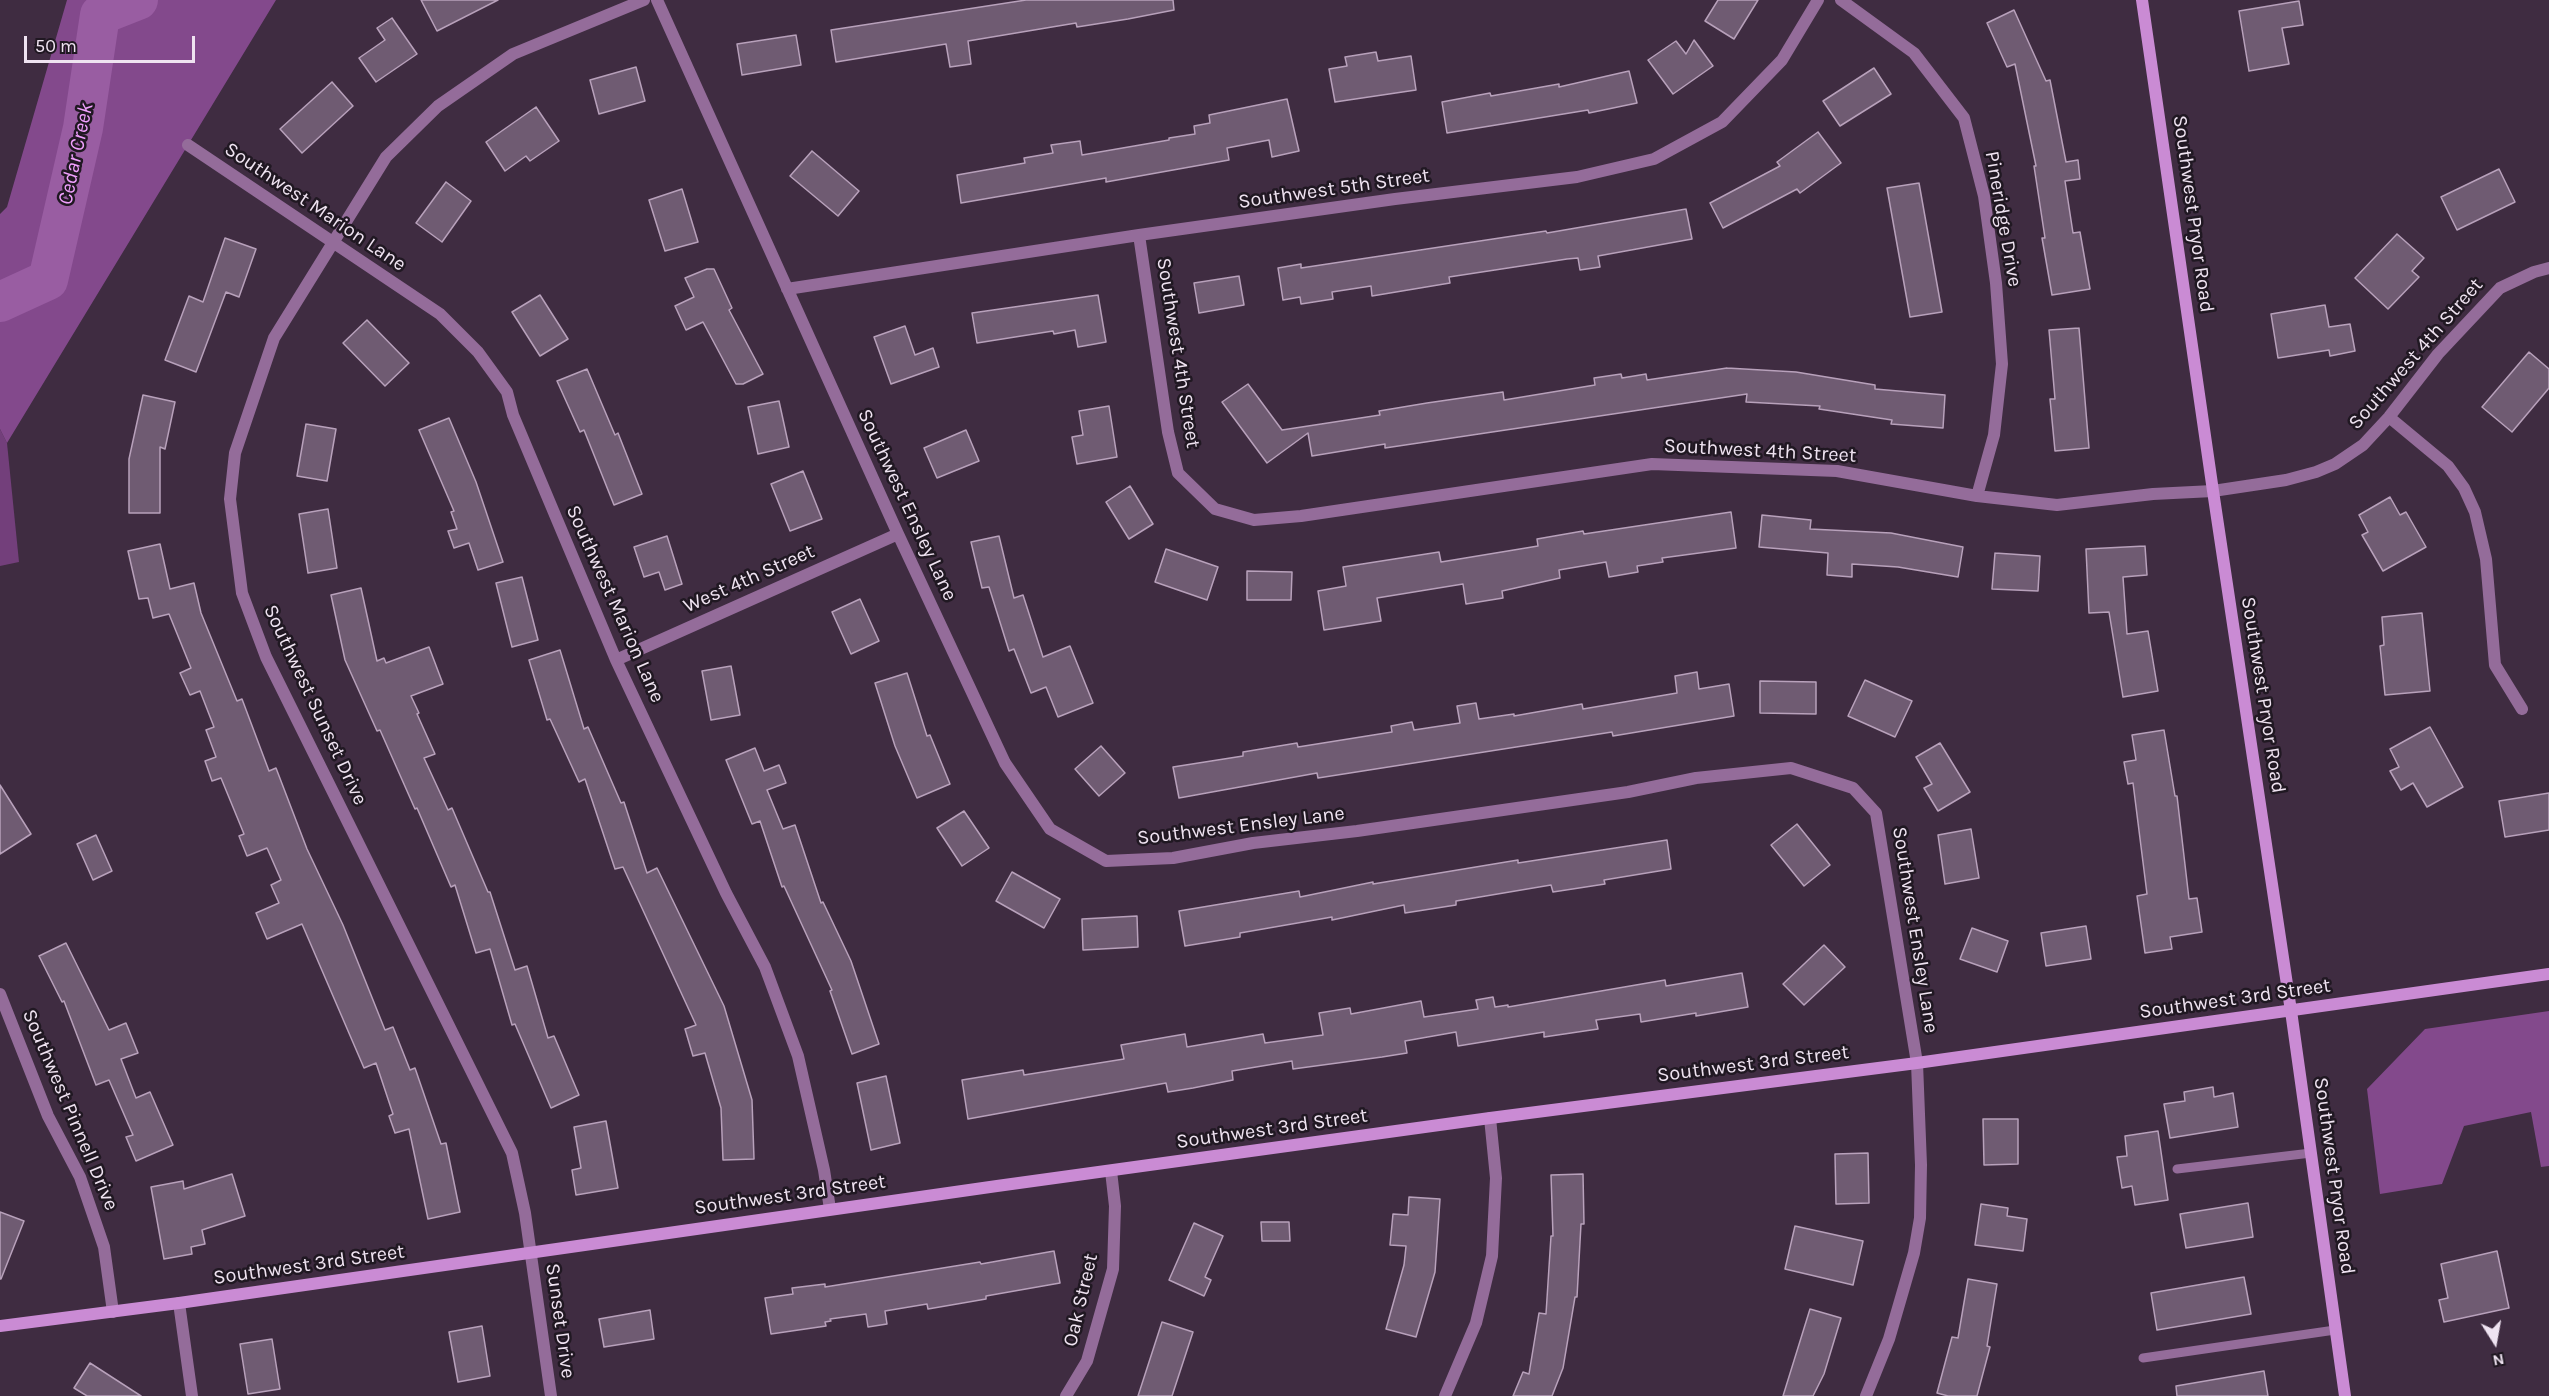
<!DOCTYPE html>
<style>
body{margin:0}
#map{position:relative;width:2549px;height:1396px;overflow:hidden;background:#3f2c41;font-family:Karla,sans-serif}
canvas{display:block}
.north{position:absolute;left:2465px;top:1312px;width:60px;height:60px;-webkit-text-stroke:4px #201822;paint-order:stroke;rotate:169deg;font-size:16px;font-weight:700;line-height:24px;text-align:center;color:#efe3f1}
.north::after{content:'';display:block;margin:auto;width:21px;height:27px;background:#efe3f1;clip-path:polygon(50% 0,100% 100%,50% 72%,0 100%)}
.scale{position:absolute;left:24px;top:36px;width:171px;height:27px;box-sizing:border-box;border:3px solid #efe3f1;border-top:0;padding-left:8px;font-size:18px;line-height:21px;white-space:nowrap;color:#efe3f1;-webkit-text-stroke:4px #201822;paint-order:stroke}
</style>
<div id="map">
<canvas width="2549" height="1396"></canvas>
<div class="north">N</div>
<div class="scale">50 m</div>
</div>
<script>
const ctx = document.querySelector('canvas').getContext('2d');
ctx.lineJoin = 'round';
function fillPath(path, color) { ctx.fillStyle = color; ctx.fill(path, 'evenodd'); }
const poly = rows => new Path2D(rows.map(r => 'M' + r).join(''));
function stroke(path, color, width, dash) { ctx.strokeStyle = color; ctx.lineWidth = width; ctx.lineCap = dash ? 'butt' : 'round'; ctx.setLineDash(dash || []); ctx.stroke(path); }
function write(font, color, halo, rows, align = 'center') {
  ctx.font = font + ' Karla,sans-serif'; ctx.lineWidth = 5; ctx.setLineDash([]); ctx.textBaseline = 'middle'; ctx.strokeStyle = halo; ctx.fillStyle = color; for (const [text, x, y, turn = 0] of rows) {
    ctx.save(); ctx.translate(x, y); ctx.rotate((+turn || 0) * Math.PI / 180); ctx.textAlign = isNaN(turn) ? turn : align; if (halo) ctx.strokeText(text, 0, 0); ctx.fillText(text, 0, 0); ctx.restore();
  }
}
const green = poly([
 [0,429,7,443,19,562,0,566]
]);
const forest = poly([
 [67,0,276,0,7,443,0,429,0,214,7,207],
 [2549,1011,2549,1166,2541,1167,2531,1112,2464,1126,2442,1184,2380,1194,2367,1089,2425,1029]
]);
const river = poly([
 [0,302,48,280,83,128,100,15,138,0]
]);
const building = poly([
 [421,0,498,0,437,31,421,0],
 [1026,0,1173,0,1174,10,1128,19,1077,27,1076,23,968,41,971,64,950,67,946,44,836,62,831,30,1026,0],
 [1718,0,1758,0,1734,39,1705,21,1718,0],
 [2299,1,2303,25,2282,28,2289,64,2249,71,2239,11,2299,1],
 [2014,10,2046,81,2050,80,2066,162,2078,160,2080,179,2065,181,2073,233,2080,232,2090,289,2052,295,2042,238,2045,238,2034,166,2036,166,2015,64,2007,67,1987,23,2014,10],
 [392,18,417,54,376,82,359,58,385,40,377,28,392,18],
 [796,35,801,65,742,75,737,44,796,35],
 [1694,40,1713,66,1673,94,1648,60,1676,41,1686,54,1694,40],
 [1376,52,1378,61,1411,56,1416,90,1335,102,1329,69,1347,66,1345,57,1376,52],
 [636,67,645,101,599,114,590,80,636,67],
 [1874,68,1891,94,1840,126,1823,101,1874,68],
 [1629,71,1637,103,1589,113,1588,110,1447,133,1442,102,1490,93,1491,96,1559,84,1559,87,1629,71],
 [332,82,353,106,302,153,280,129,332,82],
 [1287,99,1299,151,1272,157,1269,140,1227,148,1229,160,1106,182,1106,178,961,203,957,175,1025,163,1024,158,1053,153,1051,145,1080,141,1082,155,1169,140,1169,138,1195,134,1194,126,1210,123,1209,115,1287,99],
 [536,107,559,141,530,161,526,156,505,171,486,142,536,107],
 [1818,132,1841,163,1800,193,1797,189,1723,228,1710,203,1780,166,1777,162,1818,132],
 [812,151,859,191,838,216,790,176,812,151],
 [2499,169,2515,202,2457,230,2441,197,2499,169],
 [446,182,471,201,442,242,416,223,446,182],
 [1919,183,1942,312,1910,317,1887,188,1919,183],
 [682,189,698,242,665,251,649,200,682,189],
 [1686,209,1692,239,1598,256,1600,267,1580,270,1578,258,1567,259,1449,277,1450,283,1372,296,1371,286,1332,292,1333,299,1301,304,1300,297,1283,300,1278,268,1301,264,1301,268,1546,231,1547,233,1686,209],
 [2397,234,2424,258,2412,271,2419,277,2388,309,2355,278,2397,234],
 [225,238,256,249,239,297,226,292,196,372,165,360,189,296,203,302,225,238],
 [707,269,714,269,732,308,729,310,763,374,743,384,736,384,703,322,686,330,675,306,694,297,685,278,707,269],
 [1239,276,1244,305,1199,313,1194,283,1239,276],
 [540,295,568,339,540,356,512,312,540,295],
 [1098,295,1106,342,1078,347,1075,330,1054,334,1053,331,977,343,972,313,1098,295],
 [2325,305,2329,327,2350,324,2355,351,2330,356,2329,350,2278,358,2271,314,2325,305],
 [367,320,409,363,385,386,343,343,367,320],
 [905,326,915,355,933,348,939,367,891,384,874,337,905,326],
 [2079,328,2089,448,2055,451,2050,399,2055,399,2049,330,2079,328],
 [2529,352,2549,369,2549,388,2512,432,2482,407,2529,352],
 [1727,368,1796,372,1875,385,1875,389,1945,395,1943,428,1891,424,1892,420,1819,409,1820,406,1746,402,1747,394,1385,448,1385,444,1312,456,1308,433,1267,463,1222,402,1248,384,1282,430,1380,415,1379,411,1427,403,1503,392,1504,400,1595,385,1594,378,1621,374,1622,378,1646,374,1647,380,1727,368],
 [587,369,615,435,618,433,642,494,614,505,584,430,580,432,557,381,587,369],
 [143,395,175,402,165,449,160,447,160,513,129,513,129,459,143,395],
 [779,401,789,447,758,454,748,407,779,401],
 [1109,406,1117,457,1077,464,1072,437,1083,435,1079,411,1109,406],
 [449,418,476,482,503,562,478,570,469,543,454,548,448,531,457,529,451,512,454,511,419,430,449,418],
 [306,424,336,429,327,481,297,476,306,424],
 [966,430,979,461,937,478,924,448,966,430],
 [803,471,822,519,790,531,771,484,803,471],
 [1130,486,1153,524,1129,539,1106,502,1130,486],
 [2390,497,2400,515,2406,512,2426,547,2383,571,2362,535,2368,532,2359,515,2390,497],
 [328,509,337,568,308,573,299,514,328,509],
 [1731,512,1736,548,1662,558,1663,562,1637,566,1638,572,1609,577,1606,562,1559,570,1560,578,1502,591,1503,598,1466,604,1463,584,1377,598,1381,621,1324,630,1318,591,1346,586,1343,567,1439,552,1441,562,1538,546,1537,539,1583,531,1584,534,1731,512],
 [1762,515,1811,520,1810,529,1891,533,1963,547,1958,577,1898,567,1852,564,1852,577,1827,575,1828,553,1759,547,1762,515],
 [667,536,682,584,665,590,659,572,644,577,634,547,667,536],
 [999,536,1014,598,1023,595,1043,657,1070,646,1093,703,1058,717,1046,687,1031,693,1014,649,1009,651,989,587,982,588,971,542,999,536],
 [160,544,170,589,194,583,201,613,237,701,242,699,269,771,276,768,307,849,343,925,385,1030,393,1027,410,1070,415,1068,441,1144,446,1143,460,1212,428,1219,409,1129,395,1133,389,1116,393,1114,376,1063,364,1068,302,924,267,939,256,913,279,903,271,885,281,880,267,848,247,856,239,836,244,834,221,778,212,781,205,761,216,757,206,730,214,727,200,691,190,695,180,673,191,668,169,614,153,618,148,598,139,599,128,551,160,544],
 [2145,546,2147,575,2123,577,2127,634,2148,631,2158,691,2123,697,2109,612,2089,613,2086,549,2145,546],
 [1166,549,1218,567,1207,600,1155,582,1166,549],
 [1995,553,2040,556,2038,591,1992,589,1995,553],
 [1247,571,1292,572,1291,600,1247,600,1247,571],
 [522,577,538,640,512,647,496,583,522,577],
 [361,588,377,661,384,658,386,663,429,647,443,684,411,696,419,713,417,714,435,754,424,758,448,810,452,808,488,892,490,892,515,970,527,966,548,1038,554,1036,579,1095,551,1108,515,1024,512,1025,490,949,476,953,455,885,451,887,417,808,415,809,380,730,377,731,345,660,331,595,361,588],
 [860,599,879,641,851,654,832,612,860,599],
 [2422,613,2430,691,2385,695,2380,646,2384,645,2382,617,2422,613],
 [560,650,584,729,588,727,621,803,624,802,647,873,657,868,724,1006,752,1100,754,1159,723,1160,721,1108,705,1053,693,1056,685,1029,696,1025,623,867,615,869,585,779,579,782,550,719,547,720,529,660,560,650],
 [731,666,740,715,711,720,702,671,731,666],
 [1697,672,1699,689,1729,684,1734,716,1613,736,1612,732,1318,778,1317,773,1179,798,1173,767,1243,756,1243,752,1297,743,1298,747,1392,732,1391,726,1412,722,1414,730,1460,723,1457,706,1476,703,1479,719,1514,714,1514,716,1582,704,1583,709,1677,693,1675,676,1697,672],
 [907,673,927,736,930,735,950,784,917,798,895,746,875,683,907,673],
 [1865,680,1912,701,1895,737,1848,716,1865,680],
 [1760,681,1816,682,1816,714,1760,713,1760,681],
 [2430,727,2463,787,2427,807,2413,783,2401,790,2390,771,2399,767,2390,749,2430,727],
 [2164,730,2175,796,2177,796,2189,899,2197,898,2202,932,2170,937,2172,949,2145,953,2137,896,2147,894,2133,783,2128,784,2124,762,2136,760,2132,735,2164,730],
 [1940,743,1970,792,1938,811,1924,788,1932,784,1916,757,1940,743],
 [1101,746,1125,773,1099,796,1075,769,1101,746],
 [755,748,764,771,779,765,786,783,767,790,783,829,795,825,821,903,823,902,851,961,879,1044,852,1054,830,991,832,990,784,886,782,887,760,821,752,824,726,760,755,748],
 [0,785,31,834,0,854,0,785],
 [2549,793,2549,830,2505,837,2499,801,2549,793],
 [964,811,989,848,962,866,937,828,964,811],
 [1797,824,1830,865,1804,886,1771,845,1797,824],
 [1971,829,1979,878,1945,884,1938,835,1971,829],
 [96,835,112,871,93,880,77,844,96,835],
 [1667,840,1671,869,1604,880,1605,884,1553,892,1551,885,1456,901,1456,905,1405,913,1404,905,1332,920,1332,917,1240,933,1240,937,1185,946,1179,911,1299,891,1300,897,1373,882,1373,884,1518,860,1518,863,1667,840],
 [1012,872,1060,899,1044,928,996,901,1012,872],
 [1137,916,1138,947,1083,950,1082,919,1137,916],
 [2086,926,2091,959,2046,966,2041,933,2086,926],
 [1972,928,2008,941,1997,972,1960,959,1972,928],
 [66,943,109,1030,126,1023,138,1053,121,1059,136,1098,150,1092,173,1145,136,1161,126,1137,133,1135,109,1080,96,1085,64,1001,62,1002,39,956,66,943],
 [1824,945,1845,967,1804,1005,1783,984,1824,945],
 [1742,973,1748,1007,1696,1016,1696,1013,1641,1022,1640,1014,1596,1020,1598,1029,1544,1037,1544,1032,1458,1046,1456,1032,1405,1041,1407,1053,1382,1057,1293,1069,1292,1061,1232,1071,1233,1080,1193,1088,1168,1092,1166,1083,968,1119,962,1080,1023,1070,1024,1075,1124,1059,1121,1045,1185,1034,1187,1047,1263,1034,1265,1043,1323,1035,1319,1013,1350,1008,1351,1014,1421,1001,1424,1017,1478,1009,1476,1000,1493,997,1495,1007,1508,1005,1508,1007,1665,980,1666,986,1742,973],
 [886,1076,900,1143,871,1150,857,1083,886,1076],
 [2213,1087,2214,1097,2233,1093,2238,1127,2170,1138,2164,1104,2185,1101,2184,1092,2213,1087],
 [1983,1119,2018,1119,2018,1164,1984,1165,1983,1119],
 [606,1121,618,1188,576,1195,572,1170,581,1168,574,1127,606,1121],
 [2158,1131,2168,1200,2135,1205,2132,1186,2122,1188,2117,1157,2127,1156,2125,1136,2158,1131],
 [1868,1153,1869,1203,1836,1204,1835,1154,1868,1153],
 [232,1174,245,1216,202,1230,205,1244,191,1247,192,1254,164,1259,151,1187,183,1181,184,1189,232,1174],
 [1583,1174,1584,1224,1581,1224,1577,1297,1575,1297,1563,1368,1552,1396,1513,1396,1523,1372,1529,1374,1539,1313,1546,1314,1551,1236,1553,1236,1551,1175,1583,1174],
 [1409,1197,1440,1199,1435,1272,1416,1337,1386,1329,1404,1265,1406,1246,1390,1245,1393,1214,1408,1215,1409,1197],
 [2248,1203,2253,1237,2186,1248,2180,1214,2248,1203],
 [1981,1204,2008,1208,2007,1216,2027,1219,2023,1251,1975,1245,1981,1204],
 [0,1212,24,1221,1,1279,0,1279,0,1212],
 [1261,1222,1289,1222,1290,1241,1262,1241,1261,1222],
 [1194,1223,1223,1236,1205,1277,1211,1280,1204,1296,1169,1280,1194,1223],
 [1795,1226,1863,1241,1853,1285,1785,1269,1795,1226],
 [1054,1251,1060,1283,986,1296,986,1299,928,1309,927,1304,885,1311,887,1324,868,1327,866,1314,830,1319,831,1321,825,1322,826,1326,771,1334,765,1298,793,1294,792,1288,825,1284,825,1287,980,1262,981,1264,1054,1251],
 [2497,1251,2509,1308,2444,1322,2439,1300,2448,1298,2441,1264,2497,1251],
 [2244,1277,2251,1314,2157,1330,2151,1293,2244,1277],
 [1968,1279,1997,1284,1987,1346,1990,1347,1977,1396,1948,1396,1937,1393,1952,1337,1958,1338,1968,1279],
 [1810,1309,1841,1318,1824,1374,1813,1396,1783,1396,1810,1309],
 [650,1310,654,1339,604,1347,599,1319,650,1310],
 [1162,1322,1193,1332,1172,1396,1138,1396,1162,1322],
 [482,1326,490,1376,458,1382,449,1332,482,1326],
 [272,1339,280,1389,248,1394,240,1344,272,1339],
 [90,1363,141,1396,87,1396,74,1388,90,1363],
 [2264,1371,2268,1396,2177,1396,2176,1386,2264,1371]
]);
const service = poly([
 [2177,1169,2311,1153],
 [2143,1358,2335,1330]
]);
const minor = poly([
 [657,0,898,534,1005,763,1050,829,1106,861,1173,858,1253,843,1357,831,1628,792,1696,778,1791,768,1853,788,1876,813,1917,1063,1921,1165,1920,1218,1914,1253,1889,1339,1866,1396],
 [1841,0,1914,53,1964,118,1984,196,1996,283,2002,364,1994,435,1977,496],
 [188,145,440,314,478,352,507,392,513,415,616,660,726,893,765,967,798,1056,824,1170,830,1209],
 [1139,235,1168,432,1178,473,1215,509,1254,520,1301,516,1652,464,1837,471,1977,496,2057,505,2153,494,2213,491,2286,480,2316,472,2335,464,2363,445,2389,417,2438,354,2500,288,2534,272,2549,268],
 [787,289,1139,235,1395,199,1577,177,1654,159,1722,122,1782,60,1818,0],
 [2389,417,2448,466,2464,488,2475,512,2486,559,2495,665,2522,709],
 [616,660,898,534],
 [0,994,48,1116,80,1177,104,1247,113,1312],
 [179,1303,192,1396],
 [551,1396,525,1213,512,1153,266,657,242,593,230,499,235,453,274,338,386,157,438,106,513,54,644,0],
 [1066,1396,1087,1361,1113,1269,1115,1206,1111,1171],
 [1445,1396,1476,1323,1492,1256,1496,1178,1490,1118]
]);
const secondary = poly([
 [2142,0,2213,491,2291,1011,2345,1396],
 [0,1326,179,1303,997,1186,1490,1118,1917,1063,2549,974]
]);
const streetNames = [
 ["Southwest 5th Street",1334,189,-8],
 ["Southwest Marion Lane",315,207,34],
 ["Southwest Pryor Road",2193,214,82],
 ["Pineridge Drive",2003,219,80],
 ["Southwest 4th Street",1178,353,81],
 ["Southwest 4th Street",2416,354,-49],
 ["Southwest 4th Street",1760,451,3],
 ["Southwest Ensley Lane",907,505,65],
 ["West 4th Street",749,579,-24],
 ["Southwest Marion Lane",615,604,66],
 ["Southwest Pryor Road",2263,695,81],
 ["Southwest Sunset Drive",315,705,65],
 ["Southwest Ensley Lane",1241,826,-7],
 ["Southwest Ensley Lane",1915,930,81],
 ["Southwest 3rd Street",2235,999,-8],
 ["Southwest 3rd Street",1753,1064,-7],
 ["Southwest Pinnell Drive",70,1110,67],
 ["Southwest 3rd Street",1272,1129,-8],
 ["Southwest Pryor Road",2334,1176,82],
 ["Southwest 3rd Street",790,1195,-8],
 ["Southwest 3rd Street",309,1265,-8],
 ["Oak Street",1081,1300,-77],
 ["Sunset Drive",560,1321,82]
];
const waterNames = [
 ["Cedar Creek",76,154,-78]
];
fillPath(green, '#733f7b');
fillPath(forest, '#83498c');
stroke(river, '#995da2', 40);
fillPath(building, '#6f5b72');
stroke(building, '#b8a1bb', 1.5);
stroke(service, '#946c9a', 9);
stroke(minor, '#946c9a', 12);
stroke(secondary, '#ca8bd4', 12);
write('20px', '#efe3f1', '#201822', streetNames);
write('italic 21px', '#f0a0fd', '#201822', waterNames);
</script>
